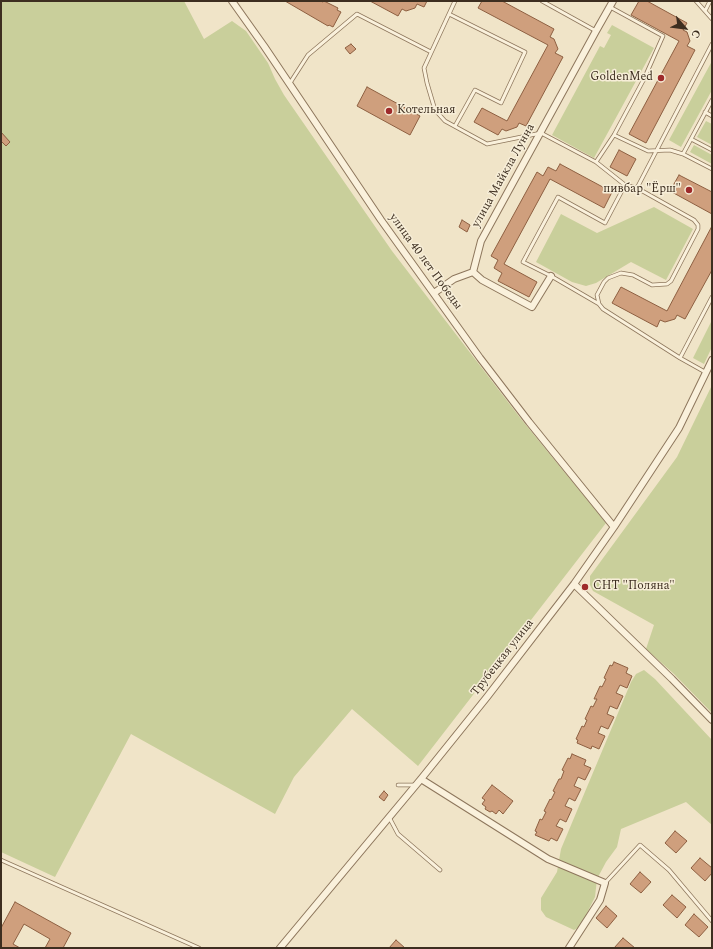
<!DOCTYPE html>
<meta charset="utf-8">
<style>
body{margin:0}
#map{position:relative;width:713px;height:949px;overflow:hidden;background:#f0e4c8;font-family:Spectral,serif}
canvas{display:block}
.frame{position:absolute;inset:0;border:2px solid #3d2e20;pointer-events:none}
.north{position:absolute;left:665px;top:8px;width:40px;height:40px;-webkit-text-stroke:3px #f7eed8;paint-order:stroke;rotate:118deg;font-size:11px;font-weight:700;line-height:16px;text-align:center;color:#3d2e20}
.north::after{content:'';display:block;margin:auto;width:14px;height:18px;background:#3d2e20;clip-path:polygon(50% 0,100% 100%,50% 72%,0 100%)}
</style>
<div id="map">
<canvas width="713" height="949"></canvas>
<div class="frame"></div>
<div class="north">С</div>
</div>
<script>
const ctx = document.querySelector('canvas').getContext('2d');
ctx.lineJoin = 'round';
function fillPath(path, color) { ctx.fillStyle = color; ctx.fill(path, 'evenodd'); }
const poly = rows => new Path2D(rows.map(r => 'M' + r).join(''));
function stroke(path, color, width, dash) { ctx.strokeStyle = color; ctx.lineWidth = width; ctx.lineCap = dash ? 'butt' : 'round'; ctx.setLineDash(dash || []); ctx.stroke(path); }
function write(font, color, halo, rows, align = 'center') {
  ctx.font = font + ' Spectral,serif'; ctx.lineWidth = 3; ctx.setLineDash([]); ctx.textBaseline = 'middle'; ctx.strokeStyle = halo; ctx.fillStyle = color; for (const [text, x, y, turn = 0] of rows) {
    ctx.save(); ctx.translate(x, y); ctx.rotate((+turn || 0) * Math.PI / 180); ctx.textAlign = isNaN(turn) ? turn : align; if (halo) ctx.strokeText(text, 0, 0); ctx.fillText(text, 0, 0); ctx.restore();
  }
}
const green = poly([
 [1,1,184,1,204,39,232,21,246,31,268,63,275,79,284,95,392,251,521,419,606,523,418,766,352,709,294,777,275,814,131,734,55,877,1,852],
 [612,25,654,48,594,158,552,135,600,46,604,48,611,35,607,33],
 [712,61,712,90,681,147,669,140],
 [706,121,712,124,712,145,697,137],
 [694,145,712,155,712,164,690,152],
 [654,207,693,229,666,280,631,262,596,283,586,286,572,282,536,262,561,214,597,233],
 [712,320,712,347,704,364,693,358],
 [712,385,712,713,674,674,646,649,654,625,593,591,590,585,590,576,677,457],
 [644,670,655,679,712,740,712,825,686,802,621,829,617,847,606,862,597,879,595,897,580,927,574,930,546,917,541,910,541,898,557,872,561,849,631,682,636,674]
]);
const building = poly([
 [285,1,320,1,323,2,324,1,338,8,337,10,341,12,333,27,329,25,328,26,285,1],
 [370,1,427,1,424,7,417,4,415,8,406,11,402,9,398,16,370,1],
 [482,1,502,1,554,29,550,37,554,39,558,49,555,53,563,57,526,126,519,123,517,127,506,131,502,129,498,135,474,122,482,108,507,121,548,45,478,8,482,1],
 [639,1,647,1,687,23,683,30,687,32,690,41,687,46,695,50,646,143,629,134,679,41,631,15,639,1],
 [351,44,356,49,350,54,345,48,351,44],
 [367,87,420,116,410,135,357,106,367,87],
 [1,132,10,142,6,146,1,141,1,132],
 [619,150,636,159,627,176,610,167,619,150],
 [560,164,612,192,604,208,550,179,504,264,537,282,529,297,498,281,502,273,494,268,498,260,491,256,537,172,543,176,548,167,556,171,560,164],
 [679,175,712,192,712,214,670,191,679,175],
 [462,220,470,225,467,232,459,227,462,220],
 [712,226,712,270,685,319,677,315,675,319,665,322,660,320,657,327,612,303,621,287,667,311,712,226],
 [614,662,628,668,626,673,632,676,627,688,620,685,616,693,623,696,617,709,610,706,607,714,614,717,608,729,601,726,598,733,605,736,599,749,592,746,591,749,577,743,578,740,576,739,582,726,584,727,587,720,585,719,591,706,593,707,597,699,594,699,600,686,602,687,606,679,604,678,610,665,612,666,614,662],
 [572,754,586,760,584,765,591,768,585,780,578,777,574,786,581,789,575,801,569,798,565,806,572,809,566,822,560,819,556,826,563,829,557,841,551,838,549,841,535,835,537,832,535,831,540,819,542,820,546,812,544,811,550,799,551,800,555,792,553,791,559,779,561,779,564,771,562,770,568,758,570,759,572,754],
 [492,785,513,801,503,814,499,810,496,814,492,811,490,812,485,809,486,807,482,804,485,800,482,798,492,785],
 [384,791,388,795,384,801,379,797,384,791],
 [675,831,687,841,676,853,665,843,675,831],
 [700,858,712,868,712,873,705,881,691,868,700,858],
 [640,872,651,882,641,893,630,884,640,872],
 [672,895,686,907,677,918,663,905,672,895],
 [15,902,71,933,63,948,45,948,50,939,24,924,13,944,20,948,1,948,1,928,15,902],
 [606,906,617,916,607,928,596,918,606,906],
 [694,914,708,927,699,937,685,925,694,914],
 [623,938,635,948,614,948,623,938],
 [396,940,405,948,389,948,396,940]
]);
const lane = poly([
 [455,1,424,68,427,83,435,110,445,121,487,144,541,133,596,162,625,185,637,188,694,220,698,225,698,229,671,281,667,284,652,285,633,275,621,273,608,278,604,282,597,295,599,304,603,309,680,358,705,372],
 [542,1,596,31],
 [696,1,712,19],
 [705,11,710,1],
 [449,14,525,52,501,103,475,90,455,126],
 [290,83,308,55,357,14,431,52],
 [705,112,712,116],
 [614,135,648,151,670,150,683,154,712,169],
 [691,139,712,150],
 [683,154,712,100],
 [596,162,614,135,644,79,663,36,610,7],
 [637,188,712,44],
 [599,304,551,276,523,262,558,197,605,223,625,185],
 [680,358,712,297],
 [398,785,416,785],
 [389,817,398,834,440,870],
 [1,860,199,948],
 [605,883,640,845,669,870,712,921]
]);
const street = poly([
 [232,1,264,46,381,220,480,358,529,422,614,527],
 [551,276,532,307,482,280,473,272,481,241,596,31,613,1],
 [434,293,454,279,473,272],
 [574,584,672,679,712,720],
 [421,779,548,859,605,883,600,900,569,948],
 [280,948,421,779,487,697,574,584,614,527,679,428,712,360]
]);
const markers = [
 [661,78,4,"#9e2a2b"],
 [389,111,4,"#9e2a2b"],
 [689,190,4,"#9e2a2b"],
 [585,587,4,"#9e2a2b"]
];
const poiNames = [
 ["GoldenMed",653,78],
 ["Котельная",397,111,"left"],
 ["пивбар \"Ёрш\"",681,190],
 ["СНТ \"Поляна\"",593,587,"left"]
];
const streetNames = [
 ["улица Майкла Лунна",504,176,-61],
 ["улица 40 лет Победы",425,262,54],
 ["Трубецкая улица",503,658,-52]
];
fillPath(green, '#c9cf9b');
fillPath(building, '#cf9f7d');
stroke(building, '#8d5f41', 1);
stroke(lane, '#8d765c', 4.5);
stroke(street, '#8d765c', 8);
stroke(lane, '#faf1dc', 3);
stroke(street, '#faf1dc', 6);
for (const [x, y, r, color] of markers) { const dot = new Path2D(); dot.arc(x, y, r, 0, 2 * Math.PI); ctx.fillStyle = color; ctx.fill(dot); stroke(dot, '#f7eed8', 1.5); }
write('12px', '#3d2e20', '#f7eed8', poiNames, 'right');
write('12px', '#3d2e20', '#f7eed8', streetNames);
</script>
